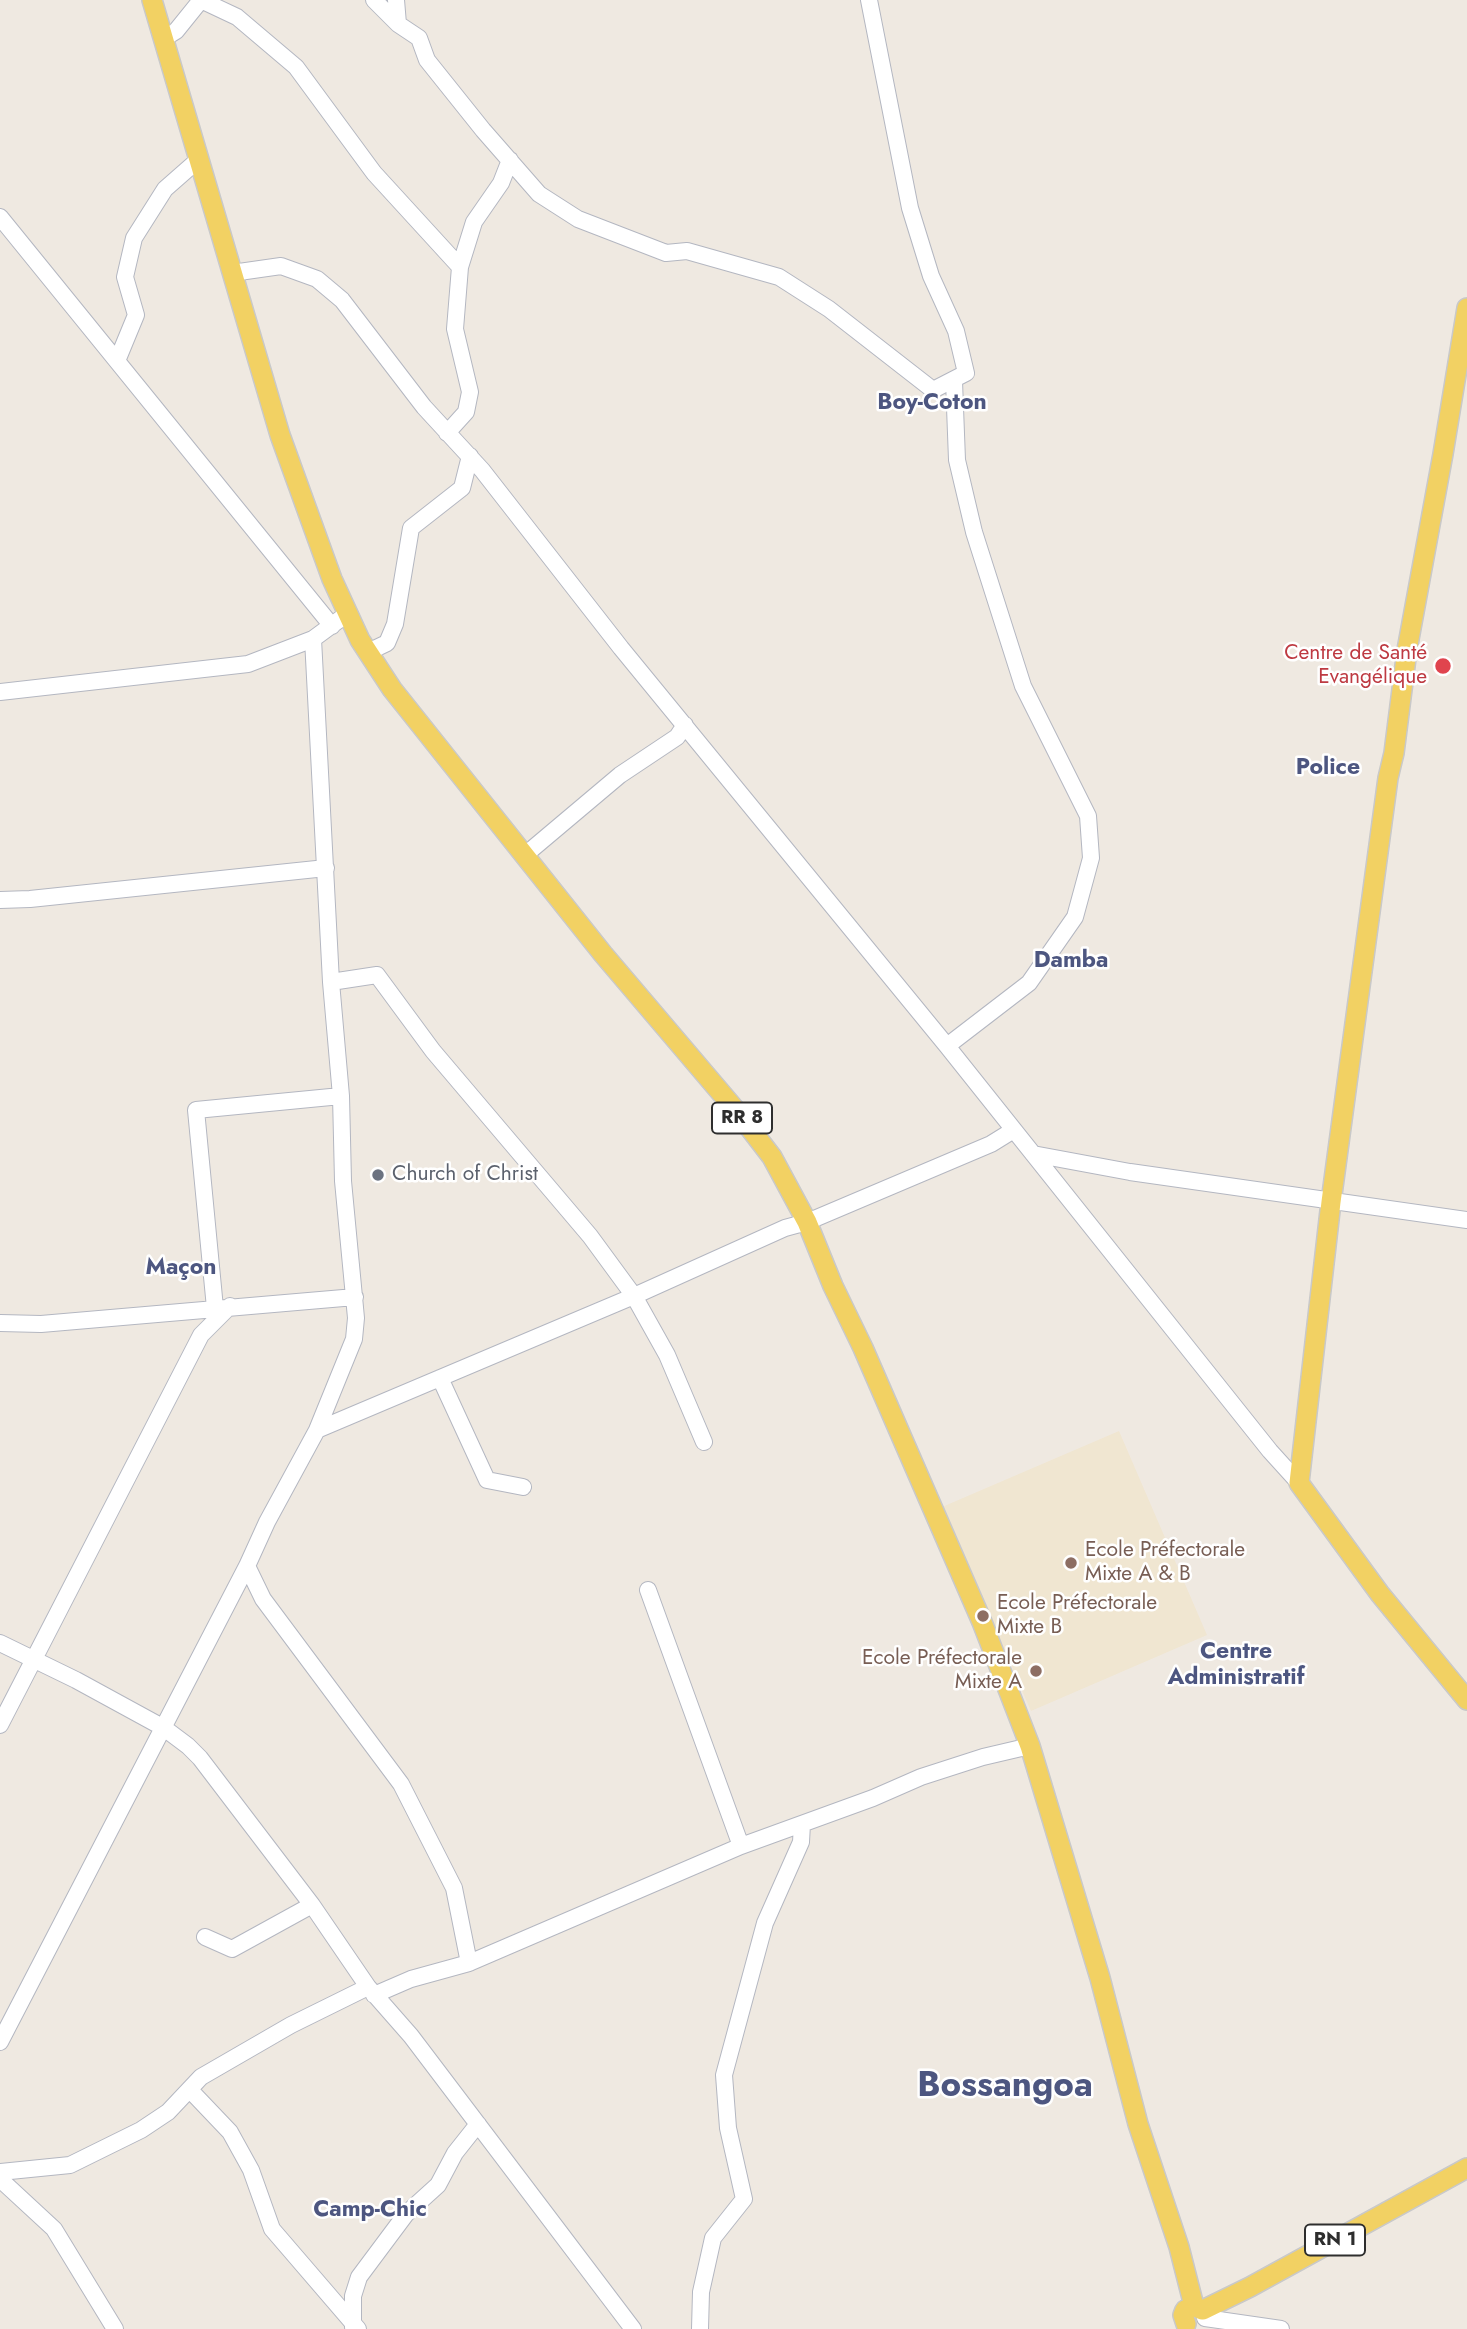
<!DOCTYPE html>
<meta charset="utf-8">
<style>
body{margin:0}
canvas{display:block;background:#efe9e1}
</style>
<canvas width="1467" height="2329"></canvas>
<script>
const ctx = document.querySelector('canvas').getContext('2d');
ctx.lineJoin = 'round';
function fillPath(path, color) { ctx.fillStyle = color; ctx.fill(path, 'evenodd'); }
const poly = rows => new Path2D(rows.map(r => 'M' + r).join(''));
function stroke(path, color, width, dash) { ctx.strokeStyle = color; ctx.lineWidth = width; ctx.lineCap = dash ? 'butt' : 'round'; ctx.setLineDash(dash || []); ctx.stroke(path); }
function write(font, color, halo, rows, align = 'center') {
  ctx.font = font + ' Jost,sans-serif'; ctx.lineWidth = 5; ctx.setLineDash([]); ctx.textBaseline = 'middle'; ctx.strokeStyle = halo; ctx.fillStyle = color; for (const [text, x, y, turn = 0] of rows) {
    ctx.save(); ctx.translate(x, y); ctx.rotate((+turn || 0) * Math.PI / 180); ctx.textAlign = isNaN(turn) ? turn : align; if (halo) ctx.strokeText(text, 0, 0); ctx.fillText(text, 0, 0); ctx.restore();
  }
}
const education = poly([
 [1119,1431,1207,1635,1031,1711,942,1507]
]);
const minor = poly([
 [374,0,398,24,419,38,427,60,483,130,539,194,578,219,666,253,687,251,779,277,829,309,933,390,966,373,956,331,931,276,910,208,869,0],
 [396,0,398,24],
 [163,39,176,31,201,0,237,17,296,67,374,173,460,267],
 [0,217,332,626],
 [232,273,281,266,317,279,342,300,424,407,482,470,621,648,947,1046,1270,1451,1299,1483],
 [117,361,136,315,125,277,134,238,165,189,198,160],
 [447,433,466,412,470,392,455,329,460,267,474,222,501,183,510,160],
 [368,652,387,643,395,624,411,528,462,488,470,456],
 [0,692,248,664,313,639],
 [525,855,620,775,677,737,685,725],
 [0,900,30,899,326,868],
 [331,982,377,975,433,1051,590,1236,634,1296,667,1355,704,1442],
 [947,1046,1029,983,1075,917,1091,858,1088,816,1023,686,974,532,957,460,954,381],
 [1033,1154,1130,1172,1467,1220],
 [215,1308,196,1110,341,1096],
 [0,1323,41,1324,355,1297],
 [440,1378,487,1480,523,1487],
 [317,1430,634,1296,785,1228,807,1222,991,1144,1012,1131],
 [247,1566,263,1599,401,1784,454,1888,469,1963],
 [648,1590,741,1846],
 [0,1643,76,1680,164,1728,188,1746,200,1758,312,1905,368,1987,411,2036,633,2329],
 [0,1725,201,1335,230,1306],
 [205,1937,232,1949,312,1905],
 [374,1995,411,1979,469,1963,741,1846,873,1798,921,1777,983,1757,1030,1746],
 [0,2042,247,1566,267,1522,317,1430,354,1339,356,1318,343,1181,341,1096,331,982,313,639,347,614],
 [190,2090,230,2132,251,2170,272,2229,358,2329],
 [0,2172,70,2165,141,2130,168,2112,201,2077,291,2025,368,1987],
 [0,2179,54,2229,115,2329],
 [1205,2318,1281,2329],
 [353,2327,353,2296,359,2277,406,2214,438,2185,455,2153,478,2124],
 [700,2329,701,2292,713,2238,744,2199,728,2128,724,2075,765,1923,801,1842,802,1824]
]);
const major = poly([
 [152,0,280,435,332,579,360,640,392,689,603,954,739,1114,772,1157,807,1222,833,1286,863,1348,982,1622,1030,1746,1100,1978,1138,2124,1179,2247,1194,2306],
 [1467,308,1443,454,1407,650,1394,753,1388,778,1331,1202,1299,1483,1380,1594,1467,1700],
 [1203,2310,1250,2287,1467,2168],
 [1186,2324,1183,2315,1185,2310,1194,2306,1202,2310]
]);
const markers = [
 [1443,666,9,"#e0444e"],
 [378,1175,7,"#6b7280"],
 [1071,1563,7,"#8d6e63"],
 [983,1616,7,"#8d6e63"],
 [1036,1671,7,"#8d6e63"]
];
const shields = [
 [742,1118,60],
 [1335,2240,60]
];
const shieldNames = [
 ["RR 8",742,1118],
 ["RN 1",1335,2240]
];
const healthNames = [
 ["Centre de Santé",1427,654],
 ["Evangélique",1427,678]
];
const worshipNames = [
 ["Church of Christ",392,1175]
];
const educationNames = [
 ["Ecole Préfectorale",1085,1551],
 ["Mixte A & B",1085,1575],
 ["Ecole Préfectorale",997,1604],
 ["Mixte B",997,1628],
 ["Ecole Préfectorale",1022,1659,"right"],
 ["Mixte A",1022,1683,"right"]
];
const neighbourhoodNames = [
 ["Boy-Coton",932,403],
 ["Police",1328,768],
 ["Damba",1071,961],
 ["Maçon",181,1268],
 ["Centre",1236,1652],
 ["Administratif",1236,1678],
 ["Camp-Chic",370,2210]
];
const townNames = [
 ["Bossangoa",1005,2088]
];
fillPath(education, '#f0e6d1');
stroke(minor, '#b4b7c1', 18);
stroke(major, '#c9c9c9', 22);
stroke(minor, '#fff', 16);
stroke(major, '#f2d163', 19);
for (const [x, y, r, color] of markers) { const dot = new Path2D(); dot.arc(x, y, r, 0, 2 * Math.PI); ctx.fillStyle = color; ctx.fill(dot); stroke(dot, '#fff', 2.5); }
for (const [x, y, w] of shields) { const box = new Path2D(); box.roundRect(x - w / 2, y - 15.5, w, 31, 5); ctx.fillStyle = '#fff'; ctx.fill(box); stroke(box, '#2e2e2e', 2); }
write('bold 19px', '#2e2e2e', null, shieldNames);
write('21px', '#be3a42', '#fff', healthNames, 'right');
write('21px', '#5b616d', '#fff', worshipNames, 'left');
write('21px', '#785e54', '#fff', educationNames, 'left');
write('bold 23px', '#4d5680', '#fff', neighbourhoodNames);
write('bold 35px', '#4d5680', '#fff', townNames);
</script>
